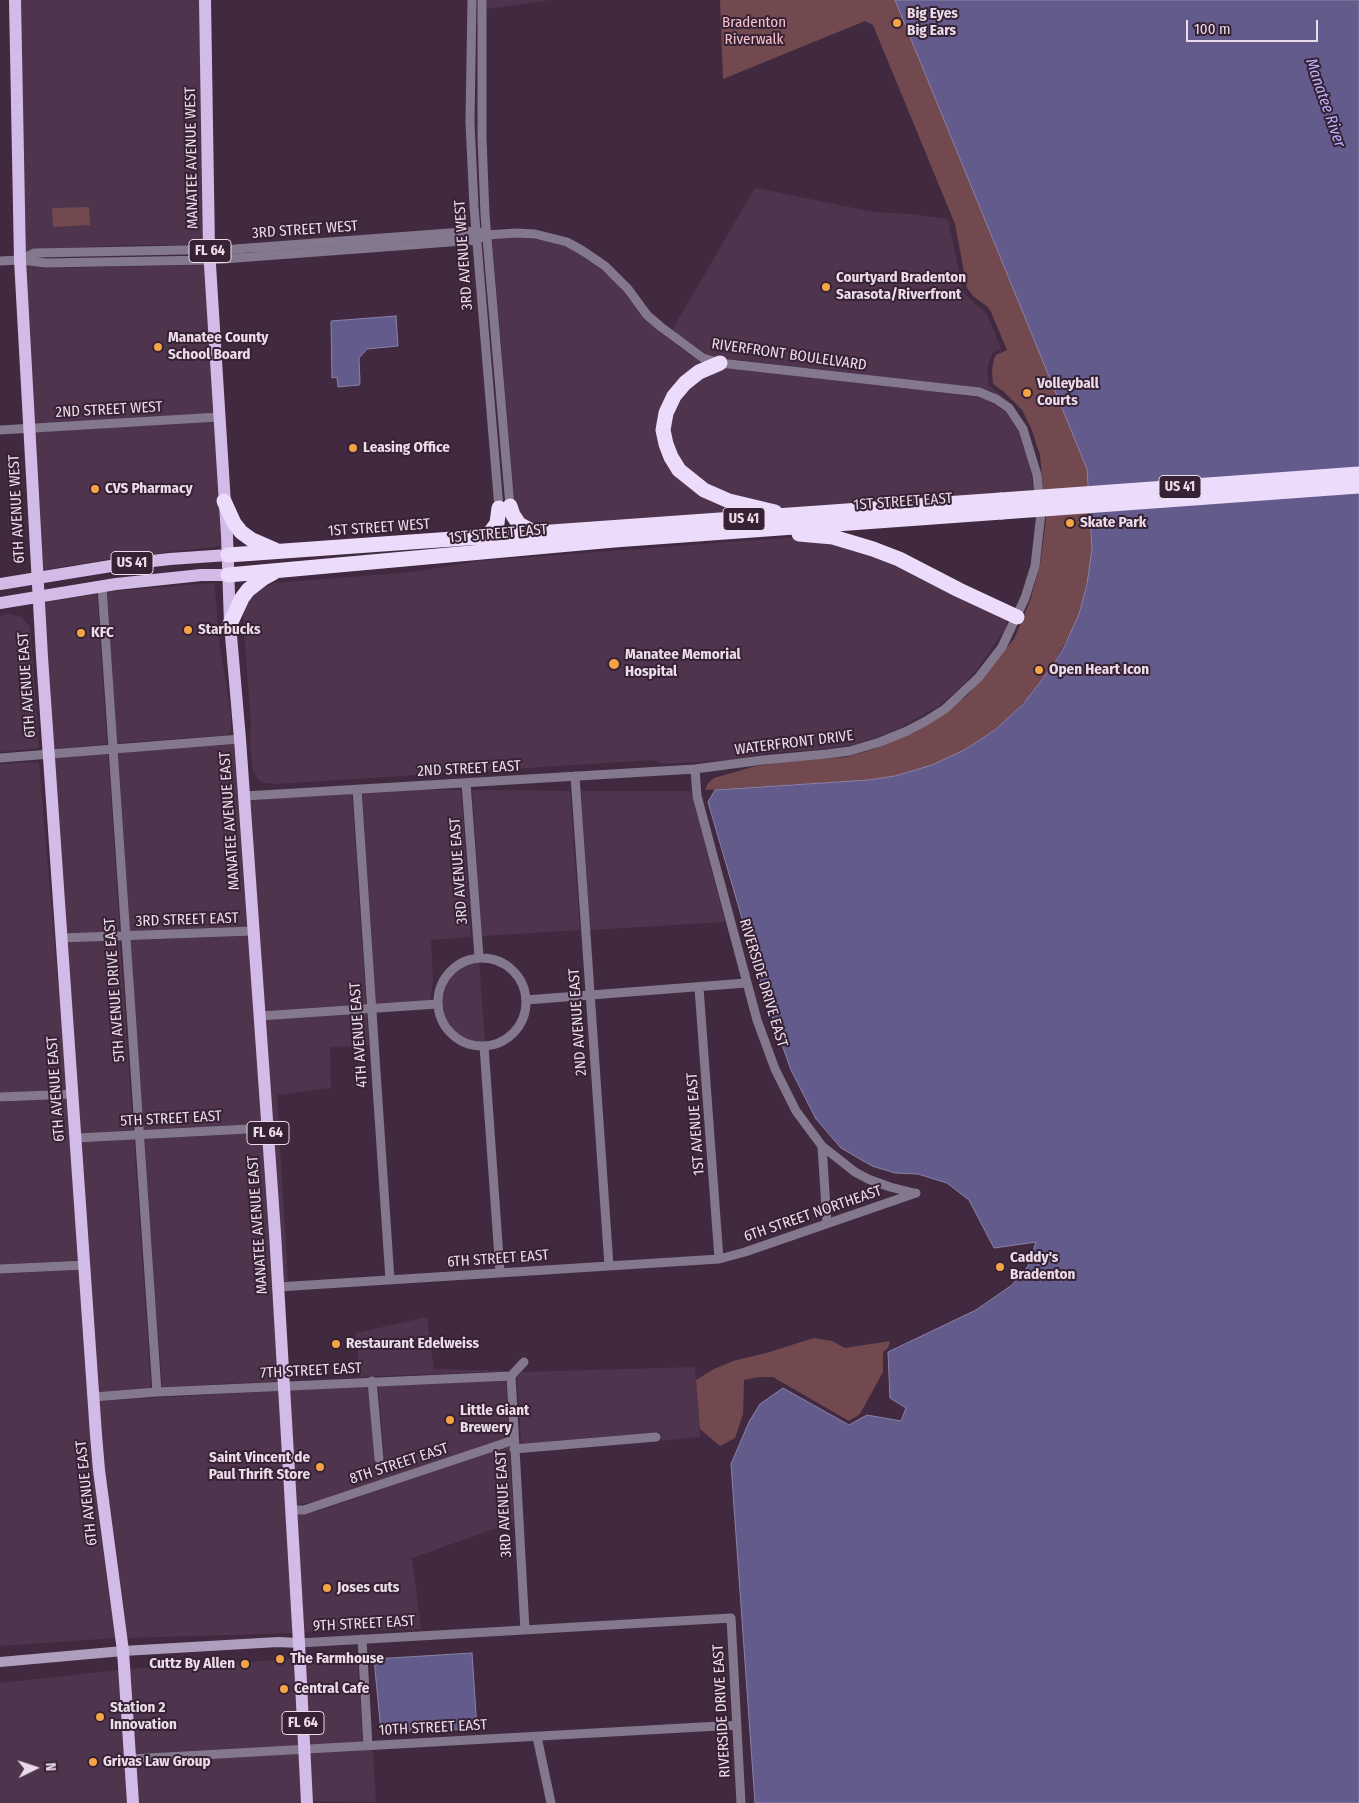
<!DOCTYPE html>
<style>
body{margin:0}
#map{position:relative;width:1359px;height:1803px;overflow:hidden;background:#412a3f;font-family:"Fira Sans Condensed",sans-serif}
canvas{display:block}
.north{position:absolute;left:10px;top:1743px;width:50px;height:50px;-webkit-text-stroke:4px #362135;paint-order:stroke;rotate:86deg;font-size:14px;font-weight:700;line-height:20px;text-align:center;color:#ebdce9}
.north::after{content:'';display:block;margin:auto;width:18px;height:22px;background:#ebdce9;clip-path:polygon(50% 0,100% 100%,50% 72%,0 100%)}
.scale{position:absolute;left:1186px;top:20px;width:132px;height:22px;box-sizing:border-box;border:2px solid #ebdce9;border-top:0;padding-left:6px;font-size:15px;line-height:18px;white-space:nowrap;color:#ebdce9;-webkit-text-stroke:4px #362135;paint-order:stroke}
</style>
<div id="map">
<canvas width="1359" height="1803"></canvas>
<div class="north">N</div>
<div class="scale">100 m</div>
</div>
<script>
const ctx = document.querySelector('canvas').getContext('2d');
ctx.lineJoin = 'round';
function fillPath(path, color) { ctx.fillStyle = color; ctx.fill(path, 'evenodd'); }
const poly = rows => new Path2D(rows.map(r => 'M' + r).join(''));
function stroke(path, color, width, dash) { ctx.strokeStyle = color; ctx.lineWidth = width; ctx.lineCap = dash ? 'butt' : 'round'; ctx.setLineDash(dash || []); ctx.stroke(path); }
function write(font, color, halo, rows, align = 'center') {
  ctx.font = font + ' "Fira Sans Condensed",sans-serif'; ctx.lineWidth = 4; ctx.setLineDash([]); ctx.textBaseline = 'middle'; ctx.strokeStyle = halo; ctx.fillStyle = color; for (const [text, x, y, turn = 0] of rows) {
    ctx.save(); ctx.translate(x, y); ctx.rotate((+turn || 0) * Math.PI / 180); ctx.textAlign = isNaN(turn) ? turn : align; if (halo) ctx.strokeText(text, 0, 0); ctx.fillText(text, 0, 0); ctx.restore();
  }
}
const built = poly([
 [20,0,200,0,204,245,130,245,34,249,25,252],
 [487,0,551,0,487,9],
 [755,188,874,212,910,214,948,219,963,290,969,298,987,314,1001,349,993,352,990,358,987,370,989,385,1010,403,991,391,980,388,720,358,706,354,672,330],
 [516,237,546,241,564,246,581,255,611,277,624,292,643,317,657,330,687,353,706,364,669,394,667,459,759,513,630,523,529,525,524,521,515,505,492,239],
 [205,265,214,413,33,423,26,266,46,268],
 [721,367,956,394,986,399,1005,412,1019,431,1029,462,1034,493,930,499,927,497,790,511,743,500,697,479,676,455,668,430,672,414,689,386],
 [214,422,221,546,116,558,42,570,34,432],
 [783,538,801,538,861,548,1006,619,1006,628,976,671,961,687,940,705,900,728,878,737,852,745,823,749,768,753,728,760,662,764,654,760,638,761,276,784,265,783,260,781,253,772,250,745,251,724,243,616,245,608,251,596,262,587,275,583,412,572,478,561],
 [211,583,214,584,215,587,219,640,231,715,231,729,230,733,227,735,117,743,107,592],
 [97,594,107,744,53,749,44,605,48,602],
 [10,614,21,617,30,627,39,748,0,752,0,616],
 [236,744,249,927,130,931,118,752],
 [108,753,120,931,66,934,54,758],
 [39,762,67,1089,0,1093,0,764],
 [414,790,461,790,471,937,431,940,433,982,430,1000,376,1003,362,793],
 [472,790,570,791,580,930,482,936],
 [581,791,691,791,725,922,590,930],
 [352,794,366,1004,265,1011,250,800],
 [249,936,262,1124,143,1130,130,940],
 [120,940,133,1130,80,1133,67,943],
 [479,961,485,1042,470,1041,456,1033,446,1019,442,1002,445,986,452,975,467,964],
 [367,1013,369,1046,330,1047,331,1088,277,1095,288,1281,283,1282,265,1020],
 [68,1098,79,1260,0,1265,0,1102],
 [263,1133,279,1381,162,1387,144,1139],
 [134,1139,151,1388,98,1392,81,1142],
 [80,1270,116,1638,0,1646,0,1274],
 [427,1317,434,1369,509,1371,360,1377,356,1333],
 [695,1367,700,1437,661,1441,660,1432,519,1444,521,1442,517,1377,522,1372],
 [506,1381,509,1437,314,1502,296,1505,290,1390,368,1386,375,1464,385,1463,378,1386],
 [279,1391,294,1633,126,1638,104,1470,99,1401],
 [509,1446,514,1522,412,1558,421,1629,304,1632,297,1515,306,1514,318,1511],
 [357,1655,363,1742,309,1745,305,1658],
 [295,1659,299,1745,135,1754,129,1669],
 [119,1670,128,1803,0,1803,0,1683],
 [373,1750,376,1802,313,1801,309,1754],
 [299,1754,302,1803,138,1803,136,1763]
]);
const green = poly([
 [720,0,895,0,1087,469,1092,533,1092,549,1088,577,1079,613,1071,631,1052,667,1026,700,996,729,964,750,948,758,932,765,895,776,868,780,705,790,708,783,714,778,756,766,784,762,847,757,874,749,915,732,967,696,1014,639,1030,601,1040,565,1046,519,1040,455,1031,428,1022,410,1004,392,993,384,992,370,994,359,996,355,1007,350,991,312,988,307,973,296,967,288,955,224,873,25,865,21,723,79],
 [89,207,90,225,53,227,52,208],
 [814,1338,832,1341,845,1348,890,1341,888,1348,883,1352,883,1372,860,1414,849,1421,773,1377,759,1377,744,1380,743,1414,735,1438,720,1446,700,1429,696,1380,714,1369,733,1361,766,1353]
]);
const water = poly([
 [895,0,1359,0,1359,1803,755,1803,731,1464,749,1422,760,1404,783,1388,849,1425,867,1415,901,1421,906,1408,890,1398,888,1352,976,1310,1012,1285,1028,1266,1036,1242,994,1248,969,1200,947,1183,918,1174,895,1173,872,1166,841,1148,816,1119,791,1070,765,997,708,802,715,790,868,780,895,776,932,765,964,750,980,740,996,729,1024,703,1052,667,1063,649,1079,614,1087,584,1092,549,1087,469,895,0],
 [396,316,398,346,367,349,359,358,360,383,359,385,338,387,337,377,332,378,331,321,396,316],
 [472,1653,477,1729,381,1732,374,1659,472,1653]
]);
const street = poly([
 [472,0,470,122,474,207,499,508],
 [482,0,482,138,485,215,510,506],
 [20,260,34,253,235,249,476,231,487,235,516,233,535,234,567,242,583,251,605,266,628,289,647,315,661,327,703,358,720,363,979,392,996,399,1009,408,1023,429,1037,475,1041,513,1035,566,1025,598,1002,647,979,677,945,709,926,721,907,731,880,742,850,751,827,754,763,760,695,769,245,796],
 [0,261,20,260,46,263,210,260,437,243,476,240,480,238],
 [0,430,219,417],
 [102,587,157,1392],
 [0,758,240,739],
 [695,769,697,796,757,1020,775,1069,796,1111,822,1146,855,1172,868,1179,890,1187,914,1193],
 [575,776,609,1266],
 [466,783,479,957],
 [357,789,390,1280],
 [61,938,254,931],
 '438 1002a44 44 0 1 1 88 0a44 44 0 1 1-88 0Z',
 [699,988,719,1259],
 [526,1000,746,983],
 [260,1016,437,1004],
 [484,1046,500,1272],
 [0,1097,73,1094],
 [76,1138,268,1128],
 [822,1146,827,1224],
 [0,1269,85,1265],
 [278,1287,719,1259,745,1252,916,1193],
 [511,1376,525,1630],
 [372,1381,379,1459],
 [93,1397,157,1392,511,1376,524,1362],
 [514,1449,656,1437],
 [291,1510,304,1510,514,1440],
 [362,1639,368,1746],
 [299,1643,731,1618,741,1803],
 [537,1737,551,1803],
 [130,1759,737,1725]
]);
const secondary = poly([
 [0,1662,123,1651,278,1642,299,1643]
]);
const primary = poly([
 [15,0,20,260,42,657,96,1435,99,1470,123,1651,133,1803],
 [205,0,209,249,227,536,230,624,240,739,275,1233,299,1643,307,1803],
 [0,584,117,565,170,559,228,555],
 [0,603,116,584,201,575,228,575]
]);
const highway = poly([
 [720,363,699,372,685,383,674,396,666,413,663,430,666,444,671,457,679,470,704,490,729,501,775,512],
 [224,501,234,523,241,532,252,540,275,550],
 [510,506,513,515,519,524,537,534],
 [799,534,833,537,873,549,899,559,959,590,1017,617],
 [487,537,497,523,499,508],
 [228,555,1001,500],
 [228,575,614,540,1002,512],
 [230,624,242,598,248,590,262,579,273,573]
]);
const highwayBridge = poly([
 [1001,500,1359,474],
 [1002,512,1359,486]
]);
const markers = [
 [897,23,5,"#f4a444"],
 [826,287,5,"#f4a444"],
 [158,347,5,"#f4a444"],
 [1027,393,5,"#f4a444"],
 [353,448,5,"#f4a444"],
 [95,489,5,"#f4a444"],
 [1070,523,5,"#f4a444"],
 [188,630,5,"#f4a444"],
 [81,633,5,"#f4a444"],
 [614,664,6,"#f4a444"],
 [1039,670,5,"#f4a444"],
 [1000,1267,5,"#f4a444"],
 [336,1344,5,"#f4a444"],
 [450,1420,5,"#f4a444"],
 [320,1467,5,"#f4a444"],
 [327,1588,5,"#f4a444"],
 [280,1659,5,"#f4a444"],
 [245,1664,5,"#f4a444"],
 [284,1689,5,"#f4a444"],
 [100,1717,5,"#f4a444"],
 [93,1762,5,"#f4a444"]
];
const shields = [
 [210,251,42],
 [1180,487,42],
 [744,519,42],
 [132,563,42],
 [268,1133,42],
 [303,1723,42]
];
const shieldNames = [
 ["FL 64",210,251],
 ["US 41",1180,487],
 ["US 41",744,519],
 ["US 41",132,563],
 ["FL 64",268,1133],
 ["FL 64",303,1723]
];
const poiNames = [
 ["Big Eyes",907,14],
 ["Big Ears",907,31],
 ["Courtyard Bradenton",836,278],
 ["Sarasota/Riverfront",836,295],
 ["Manatee County",168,338],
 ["School Board",168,355],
 ["Volleyball",1037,384],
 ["Courts",1037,401],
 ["Leasing Office",363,448],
 ["CVS Pharmacy",105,489],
 ["Skate Park",1080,523],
 ["Starbucks",198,630],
 ["KFC",91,633],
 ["Manatee Memorial",625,655],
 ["Hospital",625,672],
 ["Open Heart Icon",1049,670],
 ["Caddy's",1010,1258],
 ["Bradenton",1010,1275],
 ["Restaurant Edelweiss",346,1344],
 ["Little Giant",460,1411],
 ["Brewery",460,1428],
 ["Saint Vincent de",310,1458,"right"],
 ["Paul Thrift Store",310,1475,"right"],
 ["Joses cuts",337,1588],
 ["The Farmhouse",290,1659],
 ["Cuttz By Allen",235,1664,"right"],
 ["Central Cafe",294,1689],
 ["Station 2",110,1708],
 ["Innovation",110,1725],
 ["Grivas Law Group",103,1762]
];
const parkNames = [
 ["Bradenton",754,23],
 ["Riverwalk",754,40]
];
const streetNames = [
 ["MANATEE AVENUE WEST",192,158,-91],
 ["3RD STREET WEST",305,230,-4],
 ["3RD AVENUE WEST",464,255,-94],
 ["RIVERFRONT BOULELVARD",789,355,8],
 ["2ND STREET WEST",109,410,-3],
 ["1ST STREET EAST",903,502,-4],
 ["6TH AVENUE WEST",17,509,-93],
 ["1ST STREET WEST",379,528,-4],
 ["1ST STREET EAST",498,534,-5],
 ["6TH AVENUE EAST",27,685,-94],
 ["WATERFRONT DRIVE",794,743,-7],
 ["2ND STREET EAST",469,769,-3],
 ["MANATEE AVENUE EAST",230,821,-94],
 ["3RD AVENUE EAST",459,871,-94],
 ["3RD STREET EAST",187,920,-2],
 ["RIVERSIDE DRIVE EAST",763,983,73],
 ["5TH AVENUE DRIVE EAST",115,990,-94],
 ["2ND AVENUE EAST",578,1022,-94],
 ["4TH AVENUE EAST",359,1035,-94],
 ["6TH AVENUE EAST",56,1089,-94],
 ["5TH STREET EAST",171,1119,-3],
 ["1ST AVENUE EAST",696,1124,-94],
 ["6TH STREET NORTHEAST",813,1214,-19],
 ["MANATEE AVENUE EAST",258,1225,-94],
 ["6TH STREET EAST",498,1259,-4],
 ["7TH STREET EAST",311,1371,-3],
 ["8TH STREET EAST",399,1464,-18],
 ["6TH AVENUE EAST",87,1493,-96],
 ["3RD AVENUE EAST",504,1504,-93],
 ["9TH STREET EAST",364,1624,-3],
 ["RIVERSIDE DRIVE EAST",722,1711,-93],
 ["10TH STREET EAST",433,1728,-3]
];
const waterNames = [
 ["Manatee River",1325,103,71]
];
fillPath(built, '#4f344d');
fillPath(green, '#734950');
fillPath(water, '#625b8b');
stroke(water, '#8b82a7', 1);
stroke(street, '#83788d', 9);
stroke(secondary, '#b09ebf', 10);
stroke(primary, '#d2bbe6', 12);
stroke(highway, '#ecdbfa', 15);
stroke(highwayBridge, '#ecdbfa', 15);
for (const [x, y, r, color] of markers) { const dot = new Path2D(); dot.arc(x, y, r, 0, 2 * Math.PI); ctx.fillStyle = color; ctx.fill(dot); stroke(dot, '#362135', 2); }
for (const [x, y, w] of shields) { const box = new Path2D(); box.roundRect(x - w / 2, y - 11.5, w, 23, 4); ctx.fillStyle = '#362135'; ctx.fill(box); stroke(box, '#ebdce9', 1); }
write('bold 14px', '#ebdce9', null, shieldNames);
write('bold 15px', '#ebdce9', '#362135', poiNames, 'left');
write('15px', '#f7c1c9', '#362135', parkNames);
write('15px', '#ebdce9', '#362135', streetNames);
write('italic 16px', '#bcb3fd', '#362135', waterNames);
</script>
